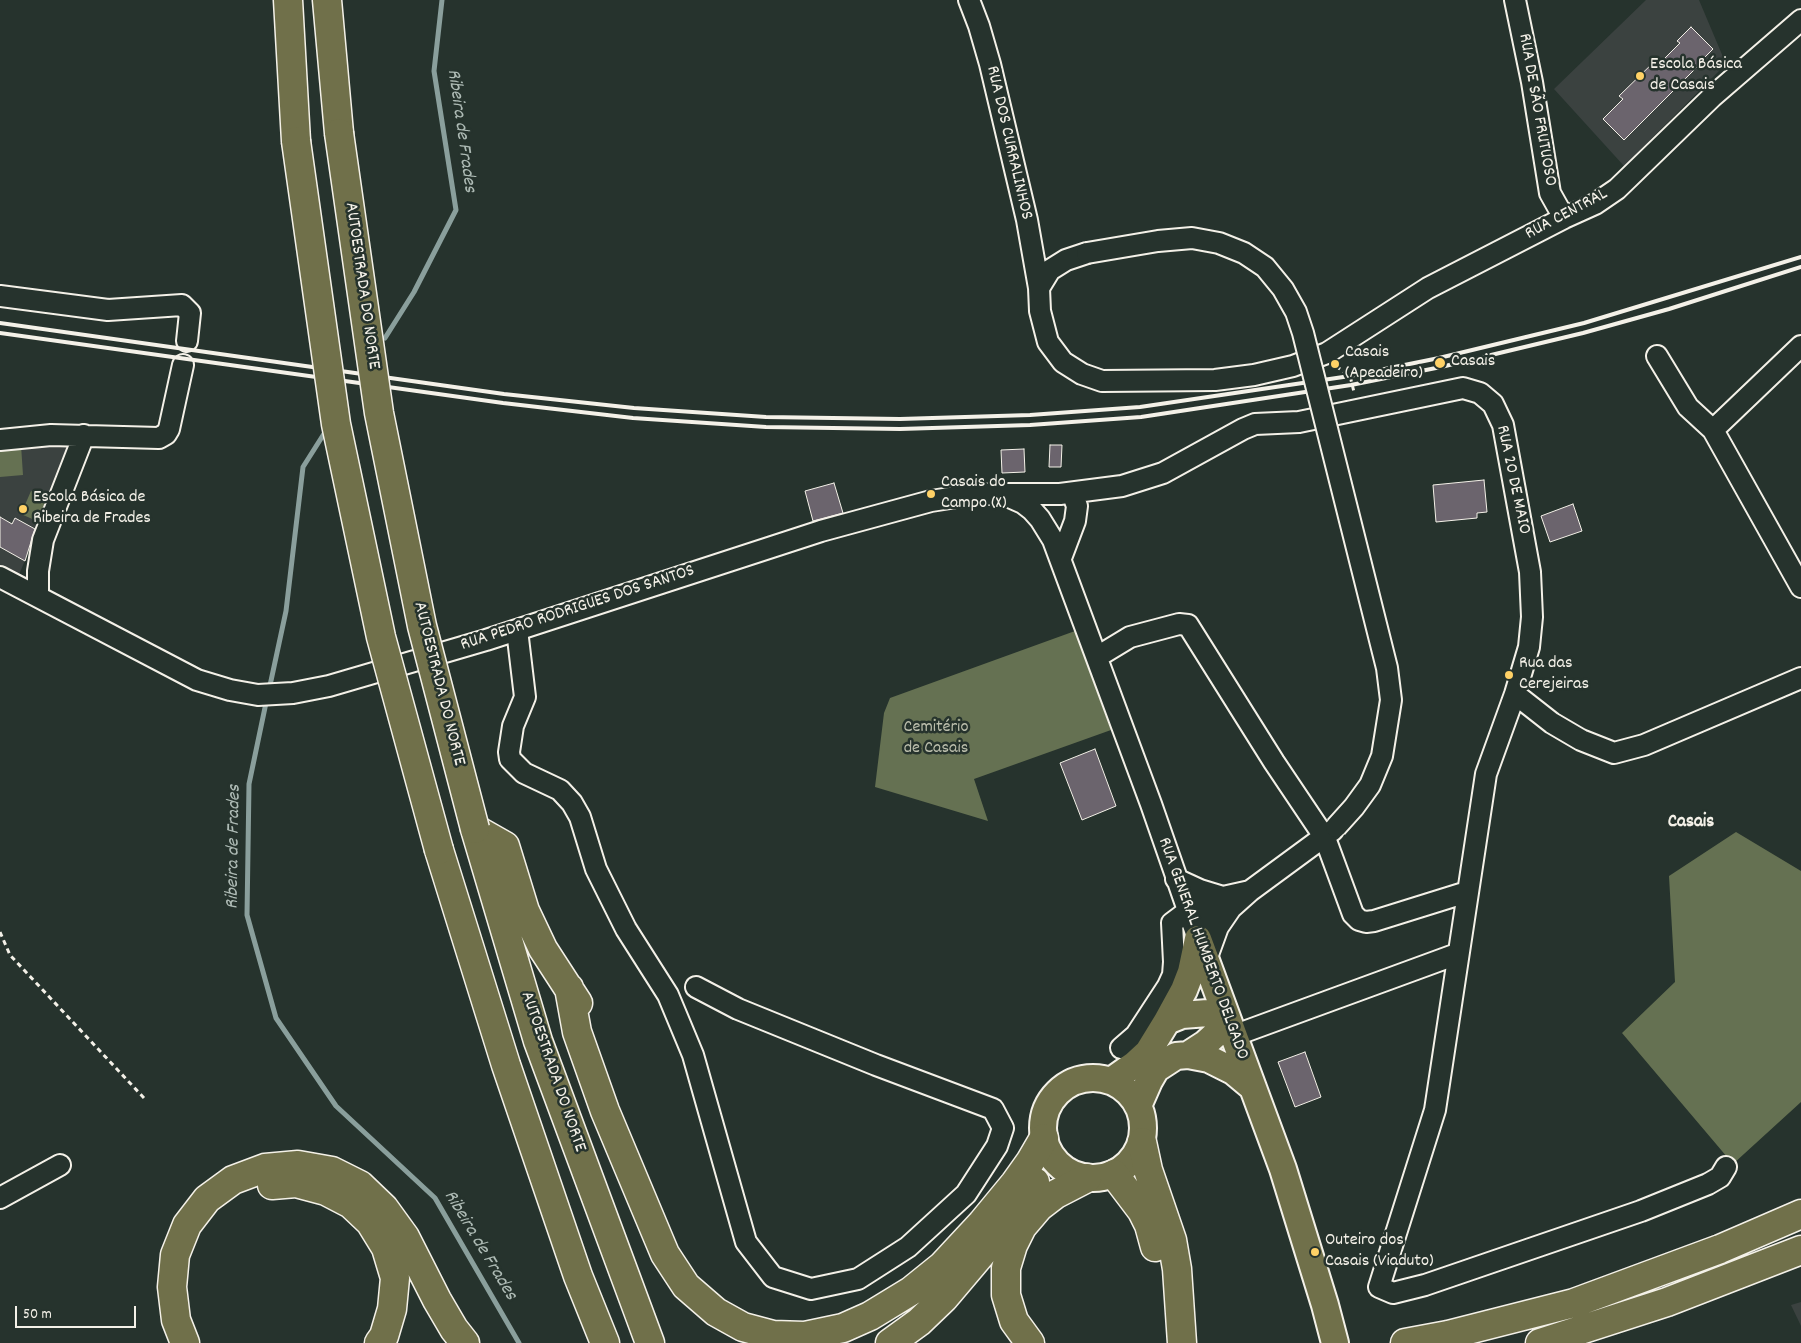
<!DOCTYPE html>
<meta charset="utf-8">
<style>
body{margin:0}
#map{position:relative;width:1801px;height:1343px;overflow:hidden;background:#26332d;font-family:Dekko,sans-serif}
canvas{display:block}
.scale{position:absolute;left:15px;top:1306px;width:121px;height:22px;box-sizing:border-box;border:2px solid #f4f1e8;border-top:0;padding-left:6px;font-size:15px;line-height:18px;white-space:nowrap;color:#f4f1e8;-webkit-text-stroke:4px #26332d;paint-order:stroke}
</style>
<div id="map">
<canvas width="1801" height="1343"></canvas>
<div class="scale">50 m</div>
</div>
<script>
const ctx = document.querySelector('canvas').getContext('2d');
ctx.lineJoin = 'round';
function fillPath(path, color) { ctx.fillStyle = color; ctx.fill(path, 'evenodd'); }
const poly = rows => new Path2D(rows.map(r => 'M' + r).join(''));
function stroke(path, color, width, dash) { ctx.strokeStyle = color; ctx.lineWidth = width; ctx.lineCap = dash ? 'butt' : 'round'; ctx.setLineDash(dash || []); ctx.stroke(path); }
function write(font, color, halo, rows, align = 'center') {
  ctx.font = font + ' Dekko,sans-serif'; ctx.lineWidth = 5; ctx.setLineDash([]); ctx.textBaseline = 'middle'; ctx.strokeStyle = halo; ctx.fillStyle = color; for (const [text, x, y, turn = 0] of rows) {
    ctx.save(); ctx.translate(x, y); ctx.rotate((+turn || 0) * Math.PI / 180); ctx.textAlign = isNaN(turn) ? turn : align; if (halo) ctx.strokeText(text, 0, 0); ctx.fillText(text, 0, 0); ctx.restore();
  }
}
const built = poly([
 [1646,0,1699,0,1726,64,1624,166,1554,89],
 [66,440,71,451,18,577,0,568,0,445],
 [1801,1302,1801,1326,1791,1305]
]);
const green = poly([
 [21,445,23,475,0,477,0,447],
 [31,491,49,499,39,522,21,514],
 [1075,631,1111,730,974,779,988,821,875,787,884,713,890,698],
 [1736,832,1801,871,1801,1102,1733,1164,1622,1033,1675,982,1669,876]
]);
const stream = poly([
 [385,338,414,292,456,210,434,71,442,0],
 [269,690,286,611,303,467,327,429],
 [267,698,249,784,247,915,276,1018,336,1106,435,1198,519,1343]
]);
const building = poly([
 [1691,27,1713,49,1699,63,1700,64,1624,140,1603,119,1623,99,1619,96,1657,59,1661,62,1680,43,1677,41,1691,27],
 [1050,445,1062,445,1061,467,1049,467,1050,445],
 [1024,449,1025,472,1002,473,1001,450,1024,449],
 [1484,480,1487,512,1477,513,1477,518,1436,522,1433,485,1484,480],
 [834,483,843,513,813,521,805,491,834,483],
 [1573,504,1582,531,1550,542,1541,516,1573,504],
 [0,517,12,524,15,518,35,529,25,561,0,547,0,517],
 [1095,749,1116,806,1082,820,1060,763,1095,749],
 [1305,1052,1321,1097,1295,1107,1278,1062,1305,1052]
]);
const path = poly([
 [1336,366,1350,376,1354,392],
 [0,932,10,955,144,1098]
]);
const minor = poly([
 [969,0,979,26,990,64,1027,220,1039,288,1040,311,1048,342,1063,362,1082,374,1102,381,1215,380,1254,375,1293,366,1327,353,1428,288,1564,218,1595,204,1617,189,1712,97,1801,20],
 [1515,0,1532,82,1550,193,1564,218],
 [1039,288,1050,270,1066,260,1087,253],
 [0,296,108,310,182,305,190,313,187,341],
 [1657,356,1688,407,1713,430,1801,587],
 [1713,430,1801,346],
 [0,440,51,435,159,438,166,434,169,429,183,365],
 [1005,495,1023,503,1032,510,1040,519,1053,540,1151,804,1198,939],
 [1061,558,1075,521,1077,506,1072,493],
 [0,577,197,680,230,690,258,695,293,693,329,686,486,640,821,531,931,501,976,494,1060,494,1122,486,1163,473,1243,429,1255,424,1299,422,1463,388,1480,393,1493,404,1503,425,1530,572,1532,617,1529,647,1515,694,1486,774,1435,1110,1379,1287,1393,1293,1425,1285,1641,1211,1708,1184,1720,1177,1726,1167],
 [38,595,38,571,43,540,84,435],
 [517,630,525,697,513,726,509,752,510,759,524,773,560,790,572,803,580,817,596,869,626,929,668,995,693,1055,746,1242,773,1277,811,1289,858,1279,908,1247,966,1194,997,1146,1003,1128,993,1109,876,1065,738,1009,696,987],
 [1097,657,1130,637,1179,624,1188,625,1274,762,1325,838,1353,914,1359,920,1366,922,1374,921,1467,892],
 [1515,694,1552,723,1581,740,1614,753,1644,745,1801,678],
 [1176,879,1200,890,1223,897],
 [1193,924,1213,918,1231,908,1250,891,1333,830],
 [1206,960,1218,927,1231,908],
 [1233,1036,1457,954],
 [1121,1048,1136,1035,1168,986,1173,975,1174,962,1172,923,1188,911,1205,903,1223,897,1250,891],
 [0,1198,60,1165]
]);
const major = poly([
 [1198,939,1283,1169,1325,1305,1335,1343],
 [1167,1021,1184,990,1191,972,1198,939],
 [1188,1055,1205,1044,1216,1034,1227,1019],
 '1043 1128a50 50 0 1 1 100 0a50 50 0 1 1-100 0Z',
 [1111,1081,1135,1064,1148,1052,1167,1021,1182,1015,1208,1013,1227,1019],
 [1138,1106,1149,1081,1156,1069,1176,1056,1188,1055,1209,1059,1233,1071,1251,1086]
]);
const highway = poly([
 [288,0,296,141],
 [327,0,339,133],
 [475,829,538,1041,650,1343],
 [475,829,505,846,525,911,543,949,578,1003],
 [439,850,506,1065,578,1276,605,1343],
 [569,988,577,1032,605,1111,665,1254,686,1286,716,1312,743,1327,773,1335,805,1336,843,1328,870,1316,911,1291,942,1266,982,1223,1015,1183,1030,1162,1044,1138],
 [1142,1142,1148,1170,1172,1240,1177,1269,1182,1343],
 [1114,1174,1142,1211,1149,1225,1155,1247],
 [272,1185,296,1183,326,1191,351,1204,370,1222,386,1248,395,1278,392,1309,384,1336,379,1343],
 [185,1343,176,1320,172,1287,175,1255,187,1225,207,1199,233,1180,265,1168,298,1165,332,1171,360,1185,384,1208,405,1237,437,1300,454,1329,465,1343],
 [890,1343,919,1322,944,1298,1010,1220,1025,1200,1035,1182],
 [1030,1343,1014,1321,1006,1295,1006,1268,1013,1245,1022,1227,1039,1207,1056,1194,1087,1178],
 [1405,1343,1448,1335,1574,1303,1720,1249,1801,1214],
 [1540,1343,1667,1302,1801,1250]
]);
const rail = poly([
 [0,323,504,394,634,408,766,417,900,419,1030,415,1140,407,1350,376,1439,358,1584,323,1801,257],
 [0,333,503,403,633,418,766,427,900,429,1030,425,1141,417,1351,385,1441,367,1583,333,1669,309,1801,267]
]);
const minorBridge = poly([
 [1087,253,1158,241,1192,238,1219,243,1244,253,1265,267,1283,289,1296,312,1303,333,1387,668,1391,700,1382,756,1370,785,1354,807,1336,827]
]);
const highwayBridge = poly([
 [339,133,379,413,422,626,475,829],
 [296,141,336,424,381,637,439,850]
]);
const markers = [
 [1640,76,5,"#ffd166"],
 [1440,363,6,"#ffd166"],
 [1335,364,5,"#ffd166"],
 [931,494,5,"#ffd166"],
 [23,509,5,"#ffd166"],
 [1509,675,5,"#ffd166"],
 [1315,1252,5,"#ffd166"]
];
const poiNames = [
 ["Escola Básica",1650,66],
 ["de Casais",1650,87],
 ["Casais",1345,354],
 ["(Apeadeiro)",1345,375],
 ["Casais",1451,363],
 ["Casais do",941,484],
 ["Campo (X)",941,505],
 ["Escola Básica de",33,499],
 ["Ribeira de Frades",33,520],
 ["Rua das",1519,665],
 ["Cerejeiras",1519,686],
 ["Outeiro dos",1325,1242],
 ["Casais (Viaduto)",1325,1263]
];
const streetNames = [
 ["RUA DE SÃO FRUTUOSO",1536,110,80],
 ["RUA DOS CURRALINHOS",1008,143,77],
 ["RUA CENTRAL",1567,215,-28],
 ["AUTOESTRADA DO NORTE",361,286,82],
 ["RUA 20 DE MAIO",1512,480,78],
 ["RUA PEDRO RODRIGUES DOS SANTOS",578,609,-18],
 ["AUTOESTRADA DO NORTE",438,684,76],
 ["RUA GENERAL HUMBERTO DELGADO",1202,949,70],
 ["AUTOESTRADA DO NORTE",552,1072,71]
];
const parkNames = [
 ["Cemitério",936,729],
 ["de Casais",936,750]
];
const waterNames = [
 ["Ribeira de Frades",460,131,82],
 ["Ribeira de Frades",235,847,-89],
 ["Ribeira de Frades",479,1246,59]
];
const neighbourhoodNames = [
 ["Casais",1691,823]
];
fillPath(built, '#3b4240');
fillPath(green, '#657152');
stroke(stream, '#8a9f9c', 5);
fillPath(building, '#6b646d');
stroke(building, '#f4f1e8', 1);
stroke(minor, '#f4f1e8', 24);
stroke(major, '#f4f1e8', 30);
stroke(highway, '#f4f1e8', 31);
stroke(path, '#f4f1e8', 3, [5, 4]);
stroke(minor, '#26332d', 20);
stroke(major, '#70704a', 26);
stroke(highway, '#70704a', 28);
stroke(rail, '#f4f1e8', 4);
stroke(minorBridge, '#f4f1e8', 24, []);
stroke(highwayBridge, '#f4f1e8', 31, []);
stroke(minorBridge, '#26332d', 20);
stroke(highwayBridge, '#70704a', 28);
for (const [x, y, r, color] of markers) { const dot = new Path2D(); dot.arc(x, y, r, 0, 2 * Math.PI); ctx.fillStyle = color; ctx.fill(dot); stroke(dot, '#26332d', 2); }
write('18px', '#f4f1e8', '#26332d', poiNames, 'left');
write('18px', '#f4f1e8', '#26332d', streetNames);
write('18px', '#bbbeac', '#26332d', parkNames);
write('italic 19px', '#aebbb5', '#26332d', waterNames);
write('bold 19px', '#f4f1e8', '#26332d', neighbourhoodNames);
</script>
